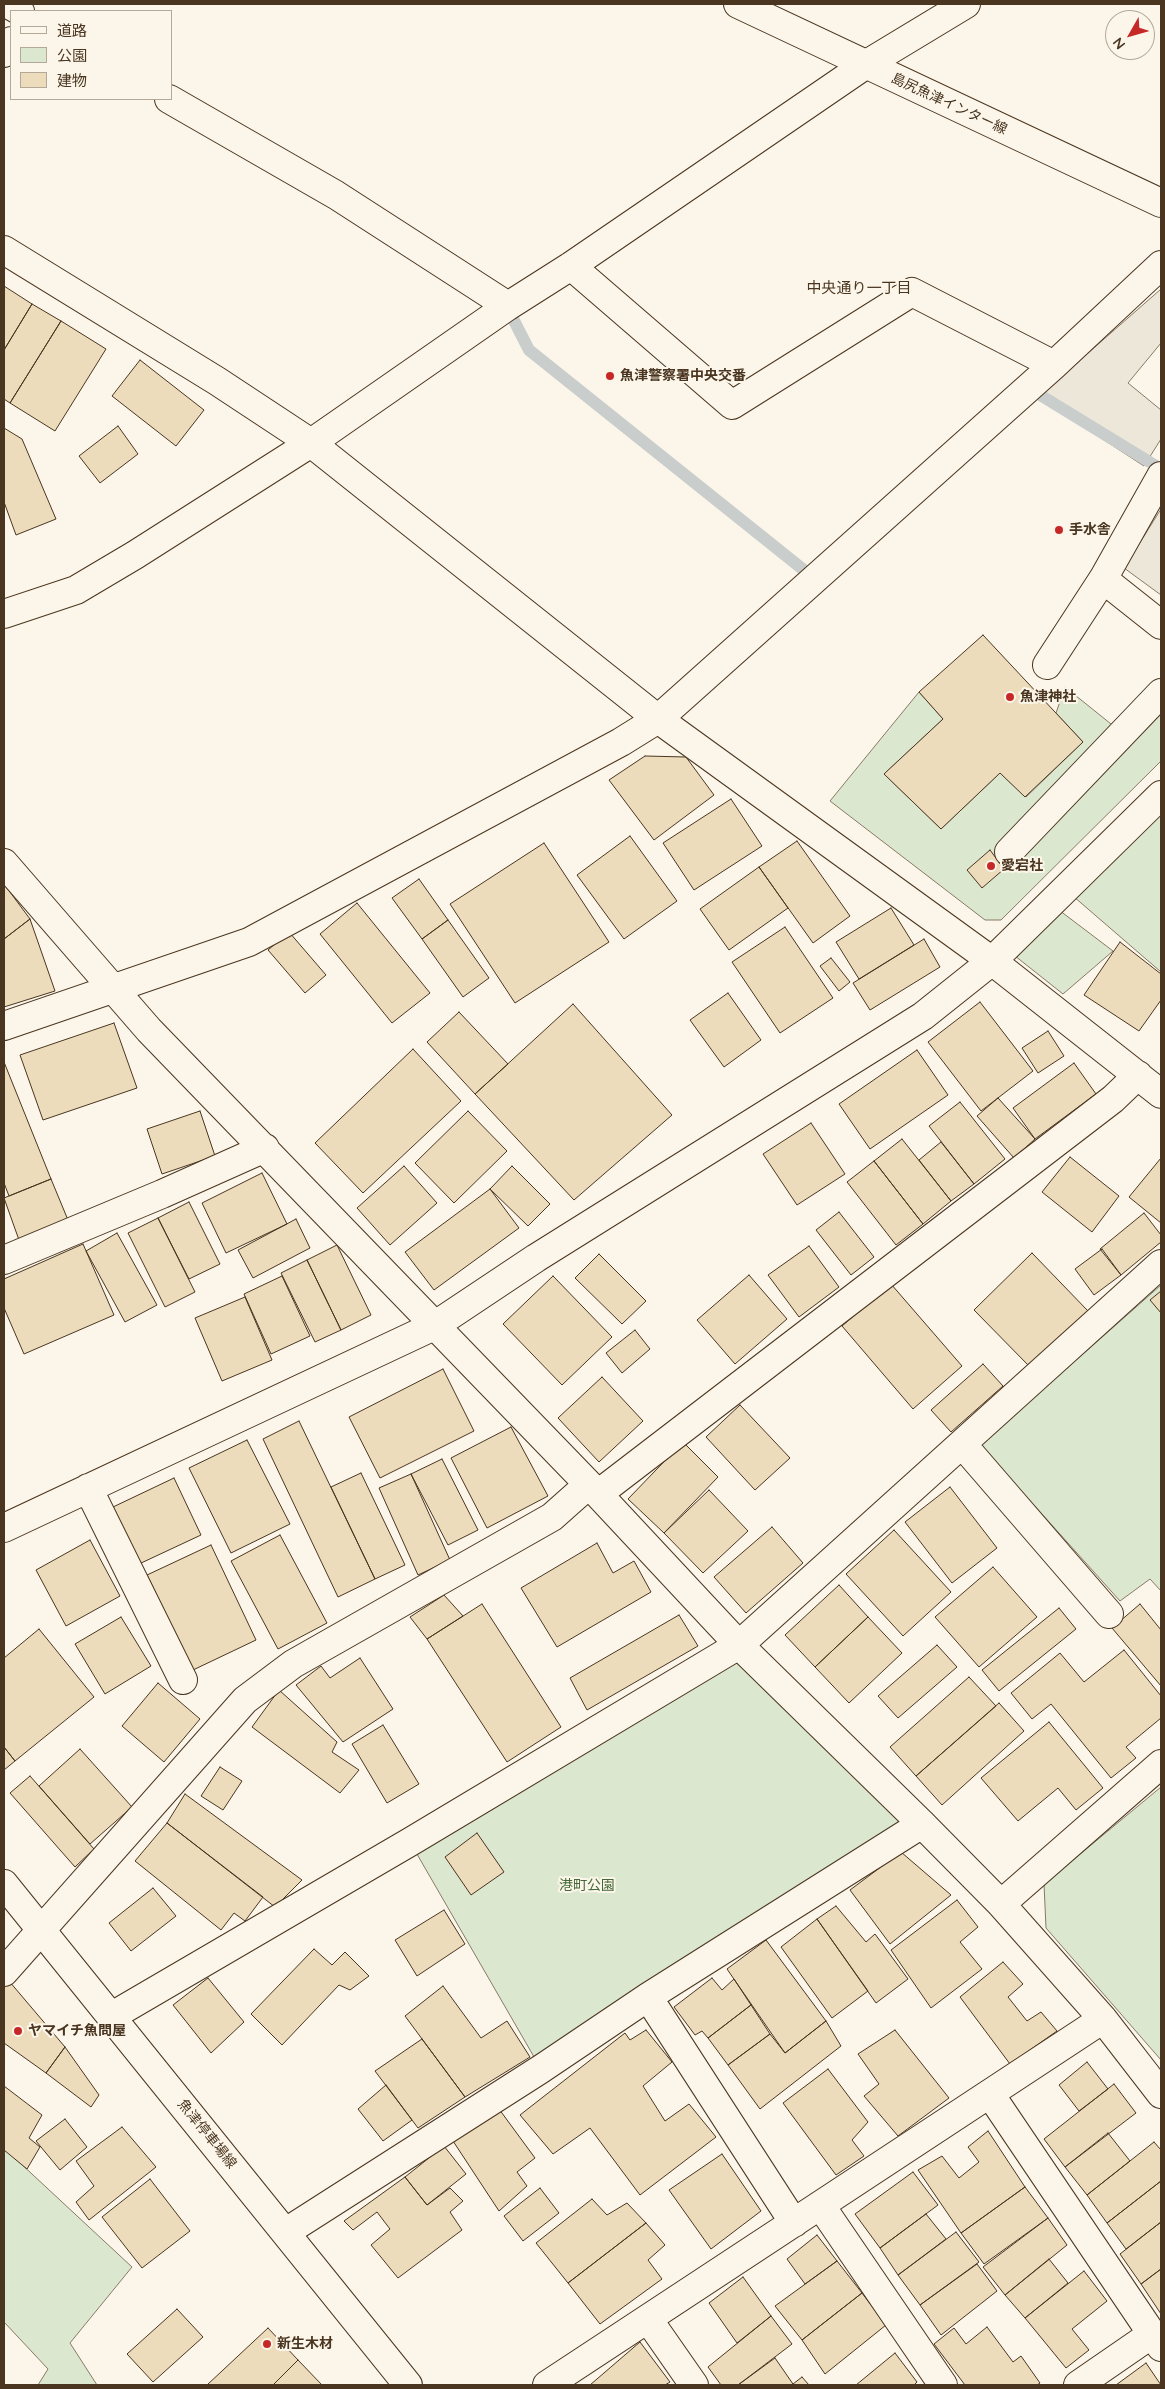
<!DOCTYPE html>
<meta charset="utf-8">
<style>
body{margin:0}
#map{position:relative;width:1165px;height:2389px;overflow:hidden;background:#fbf6e9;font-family:Quicksand,"Noto Sans JP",sans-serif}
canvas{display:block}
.frame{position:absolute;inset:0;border:5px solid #4a3520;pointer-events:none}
.legend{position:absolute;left:10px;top:10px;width:162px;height:90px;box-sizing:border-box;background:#fbf6e9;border:1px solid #b4a999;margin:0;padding:6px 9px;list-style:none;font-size:15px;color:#4a3520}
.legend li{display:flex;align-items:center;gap:10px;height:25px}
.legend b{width:25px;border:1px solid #b4a999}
.north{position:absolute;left:1105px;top:10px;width:50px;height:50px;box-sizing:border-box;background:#fbf6e9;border:1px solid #b4a999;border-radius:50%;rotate:232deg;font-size:14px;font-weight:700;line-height:20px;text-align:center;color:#4a3520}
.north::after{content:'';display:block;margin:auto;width:18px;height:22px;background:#c62828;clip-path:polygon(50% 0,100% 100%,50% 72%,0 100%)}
</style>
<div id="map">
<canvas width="1165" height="2389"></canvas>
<div class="frame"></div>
<ul class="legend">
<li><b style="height:6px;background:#fbf6e9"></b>道路</li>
<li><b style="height:14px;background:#dce7d0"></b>公園</li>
<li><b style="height:14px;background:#ecdcbc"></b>建物</li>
</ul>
<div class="north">N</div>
</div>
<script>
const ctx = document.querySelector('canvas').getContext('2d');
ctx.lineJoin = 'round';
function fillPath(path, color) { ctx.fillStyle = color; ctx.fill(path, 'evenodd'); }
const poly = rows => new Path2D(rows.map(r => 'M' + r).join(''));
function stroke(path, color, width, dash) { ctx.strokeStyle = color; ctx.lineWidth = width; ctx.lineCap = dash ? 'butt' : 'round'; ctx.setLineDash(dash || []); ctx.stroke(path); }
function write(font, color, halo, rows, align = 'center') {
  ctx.font = font + ' Quicksand,"Noto Sans JP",sans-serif'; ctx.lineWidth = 4; ctx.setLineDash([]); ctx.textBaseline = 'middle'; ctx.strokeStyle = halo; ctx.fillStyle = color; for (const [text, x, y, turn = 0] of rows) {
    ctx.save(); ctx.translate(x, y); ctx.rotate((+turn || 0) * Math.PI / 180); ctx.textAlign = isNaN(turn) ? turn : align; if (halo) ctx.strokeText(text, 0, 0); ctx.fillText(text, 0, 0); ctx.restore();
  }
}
const green = poly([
 [1161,678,1161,761,1001,920,985,920,830,801,919,692,943,719,884,774,941,829,1000,773,1026,797,1083,742,1056,713,1065,687,1116,728,1161,678],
 [1161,811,1161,972,1066,890,1161,811],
 [1051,904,1113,951,1063,994,1005,948,1051,904],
 [1161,1285,1161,1591,1150,1579,1120,1601,980,1445,1161,1285],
 [739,1645,922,1824,541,2069,410,1842,739,1645],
 [1161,1787,1161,2060,1046,1928,1044,1884,1161,1787],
 [4,2148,132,2267,70,2343,97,2385,38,2385,48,2369,4,2322,4,2148]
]);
const parking = poly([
 [1161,289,1161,343,1128,383,1161,410,1161,439,1144,466,1038,397,1161,289],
 [1161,509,1161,595,1124,568,1161,509]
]);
const stream = poly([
 [506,305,529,350,815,579,817,577],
 [1027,387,1161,469]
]);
const building = poly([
 [4,286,32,304,4,350,4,286],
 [32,304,61,321,10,403,4,399,4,350,32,304],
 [61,321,106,349,55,431,10,403,61,321],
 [140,360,204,410,176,446,112,396,140,360],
 [118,426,138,454,100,483,79,456,118,426],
 [4,428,22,439,56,519,16,535,4,502,4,428],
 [983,635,1083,742,1025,797,1000,773,941,829,884,774,943,719,919,692,983,635],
 [645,756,686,757,714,795,654,840,609,780,645,756],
 [731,799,762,846,694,890,663,843,731,799],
 [630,836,677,901,624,939,577,875,630,836],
 [797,841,850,916,813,943,759,867,797,841],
 [544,843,609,942,515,1003,450,904,544,843],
 [990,850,1004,869,982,888,967,870,990,850],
 [759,867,788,908,729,950,700,909,759,867],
 [419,879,448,920,422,939,392,898,419,879],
 [4,884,30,919,4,939,4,884],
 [357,903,430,993,392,1023,320,934,357,903],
 [891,908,914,945,859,979,836,942,891,908],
 [30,919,55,991,4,1007,4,939,30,919],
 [448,920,489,978,463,997,422,939,448,920],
 [785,927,833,998,780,1033,732,962,785,927],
 [289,932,326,975,305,993,268,950,289,932],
 [924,939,940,967,870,1010,853,983,924,939],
 [1120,942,1161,974,1161,1000,1139,1031,1084,995,1120,942],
 [831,958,850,982,839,991,820,966,831,958],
 [728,993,761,1040,724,1067,690,1020,728,993],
 [980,1002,1033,1071,981,1111,928,1042,980,1002],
 [573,1004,672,1115,574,1200,475,1094,573,1004],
 [459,1012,508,1064,475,1094,427,1042,459,1012],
 [114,1023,137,1088,43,1120,20,1055,114,1023],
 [1048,1031,1064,1056,1038,1073,1022,1048,1048,1031],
 [413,1049,461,1101,363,1193,315,1143,413,1049],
 [917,1050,948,1095,870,1149,839,1104,917,1050],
 [4,1062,51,1179,9,1196,4,1183,4,1062],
 [1074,1063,1096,1094,1035,1139,1013,1108,1074,1063],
 [998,1098,1035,1139,1014,1158,977,1116,998,1098],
 [960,1102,1005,1159,974,1184,929,1126,960,1102],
 [200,1111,215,1156,162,1174,147,1129,200,1111],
 [468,1111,507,1151,454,1203,415,1163,468,1111],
 [811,1123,845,1174,797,1205,763,1154,811,1123],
 [902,1139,951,1201,923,1224,874,1161,902,1139],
 [941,1142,974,1184,951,1201,919,1160,941,1142],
 [1070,1157,1119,1196,1092,1232,1042,1192,1070,1157],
 [1161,1158,1161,1223,1129,1197,1161,1158],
 [874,1161,923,1224,896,1245,847,1182,874,1161],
 [404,1166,437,1203,390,1245,357,1208,404,1166],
 [512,1166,550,1204,528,1226,490,1189,512,1166],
 [262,1173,287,1224,226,1253,202,1203,262,1173],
 [51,1179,68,1220,19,1240,4,1198,51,1179],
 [490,1189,519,1228,434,1290,405,1252,490,1189],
 [189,1202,220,1264,189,1279,158,1218,189,1202],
 [839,1212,874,1257,851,1275,816,1230,839,1212],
 [1144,1213,1161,1235,1161,1242,1121,1275,1100,1249,1144,1213],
 [158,1218,195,1292,165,1307,128,1233,158,1218],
 [296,1219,310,1248,253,1278,238,1250,296,1219],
 [117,1233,157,1305,125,1322,86,1251,117,1233],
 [83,1244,114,1315,24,1354,4,1308,4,1279,83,1244],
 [337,1245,371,1315,341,1330,307,1260,337,1245],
 [809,1246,839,1287,799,1317,768,1275,809,1246],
 [1102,1249,1121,1275,1094,1295,1075,1269,1102,1249],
 [1032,1253,1088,1311,1030,1367,974,1310,1032,1253],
 [599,1254,646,1301,622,1324,575,1278,599,1254],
 [307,1260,341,1330,315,1342,281,1273,307,1260],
 [749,1275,787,1319,735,1364,697,1320,749,1275],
 [282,1276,310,1336,271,1354,244,1294,282,1276],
 [553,1276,612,1337,562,1385,503,1324,553,1276],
 [891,1284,962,1366,913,1409,842,1326,891,1284],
 [1161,1291,1161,1313,1150,1300,1161,1291],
 [245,1297,272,1360,222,1381,195,1318,245,1297],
 [635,1330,650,1349,622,1373,606,1353,635,1330],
 [983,1364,1003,1386,951,1432,931,1410,983,1364],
 [443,1369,474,1431,380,1478,349,1417,443,1369],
 [602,1377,643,1421,599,1462,558,1418,602,1377],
 [740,1405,790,1458,755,1490,706,1437,740,1405],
 [299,1421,375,1579,338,1597,263,1439,299,1421],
 [511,1427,548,1496,487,1528,451,1458,511,1427],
 [247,1440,290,1524,231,1553,189,1468,247,1440],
 [683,1442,718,1477,664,1533,628,1499,683,1442],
 [442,1459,478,1530,448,1545,411,1474,442,1459],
 [361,1473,405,1565,375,1579,331,1487,361,1473],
 [411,1474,450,1560,418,1575,379,1488,411,1474],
 [174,1478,201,1535,139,1564,113,1507,174,1478],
 [950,1487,997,1548,952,1583,905,1522,950,1487],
 [709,1490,748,1531,703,1573,664,1533,709,1490],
 [772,1527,803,1563,746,1613,714,1577,772,1527],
 [894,1530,951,1592,903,1636,846,1574,894,1530],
 [280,1535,327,1623,278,1649,231,1561,280,1535],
 [90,1540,120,1596,66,1626,36,1570,90,1540],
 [597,1543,613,1573,634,1561,651,1592,557,1647,521,1588,597,1543],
 [211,1545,256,1640,193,1670,147,1575,211,1545],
 [993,1567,1037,1617,979,1667,935,1617,993,1567],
 [839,1585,868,1617,815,1667,785,1635,839,1585],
 [444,1595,463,1616,427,1639,410,1617,444,1595],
 [482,1604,561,1727,507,1762,427,1639,482,1604],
 [1140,1604,1161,1630,1161,1686,1112,1628,1140,1604],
 [1059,1608,1076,1629,999,1691,982,1670,1059,1608],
 [679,1615,698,1646,587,1710,570,1678,679,1615],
 [121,1617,151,1666,105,1694,75,1644,121,1617],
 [868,1617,902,1653,849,1703,815,1667,868,1617],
 [39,1629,94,1697,15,1761,4,1747,4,1658,39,1629],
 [937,1645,957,1667,898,1718,878,1696,937,1645],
 [1124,1650,1161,1696,1161,1718,1126,1747,1136,1758,1111,1778,1051,1704,1032,1719,1011,1693,1060,1653,1084,1682,1124,1650],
 [360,1658,393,1709,343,1742,296,1685,321,1666,330,1678,360,1658],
 [969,1677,996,1706,916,1776,890,1747,969,1677],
 [158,1683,200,1719,164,1762,122,1726,158,1683],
 [279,1690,337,1742,332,1752,359,1770,340,1793,252,1727,279,1690],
 [999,1703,1024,1731,942,1805,916,1776,999,1703],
 [1049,1722,1103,1788,1076,1810,1058,1788,1018,1821,981,1778,1049,1722],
 [383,1725,419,1784,387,1803,352,1744,383,1725],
 [4,1747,15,1761,4,1770,4,1747],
 [80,1749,132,1807,90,1844,39,1786,80,1749],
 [220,1767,242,1781,223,1810,201,1796,220,1767],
 [30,1776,94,1849,75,1867,10,1793,30,1776],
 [185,1794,302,1880,275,1907,167,1823,185,1794],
 [167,1823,263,1897,245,1921,234,1913,221,1930,135,1861,167,1823],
 [477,1833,504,1872,471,1895,445,1857,477,1833],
 [901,1852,951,1895,890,1944,850,1890,901,1852],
 [153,1888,176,1916,131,1951,109,1923,153,1888],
 [957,1900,978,1927,960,1942,982,1969,931,2008,891,1950,957,1900],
 [836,1906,866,1942,875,1934,908,1979,876,2003,817,1919,836,1906],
 [444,1910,465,1944,417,1976,395,1940,444,1910],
 [817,1919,868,1991,832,2018,781,1947,817,1919],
 [766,1940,826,2021,785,2053,727,1969,766,1940],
 [314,1949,332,1965,345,1952,369,1976,350,1990,339,1985,282,2045,251,2014,314,1949],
 [1003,1962,1023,1984,1008,1997,1027,2021,1041,2012,1057,2031,1010,2064,960,1997,1003,1962],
 [208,1978,244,2022,211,2053,173,2005,208,1978],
 [712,1978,722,1990,734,1979,751,2005,708,2038,702,2031,695,2035,674,2007,712,1978],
 [9,1981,65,2047,46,2073,4,2043,4,1987,9,1981],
 [443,1986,481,2038,507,2021,530,2057,465,2097,405,2016,443,1986],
 [751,2005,770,2034,728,2065,708,2038,751,2005],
 [826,2021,841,2046,760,2109,728,2065,770,2034,785,2053,826,2021],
 [646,2030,672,2062,643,2086,665,2121,689,2104,716,2137,640,2195,590,2128,553,2154,520,2115,625,2033,630,2040,646,2030],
 [895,2030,949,2098,898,2136,864,2096,879,2084,858,2054,895,2030],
 [422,2039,465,2097,418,2128,375,2071,422,2039],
 [65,2047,99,2095,91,2107,46,2073,65,2047],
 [1087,2062,1108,2089,1079,2111,1059,2085,1087,2062],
 [828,2069,868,2122,852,2140,864,2156,836,2175,783,2103,828,2069],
 [1114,2084,1136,2113,1065,2167,1044,2139,1114,2084],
 [386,2085,412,2120,383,2141,358,2109,386,2085],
 [4,2086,42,2115,29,2138,40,2147,27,2169,4,2150,4,2086],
 [499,2109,535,2158,517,2172,527,2186,499,2211,453,2141,499,2109],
 [65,2119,87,2147,60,2170,36,2141,65,2119],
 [122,2127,156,2167,89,2220,76,2202,94,2186,76,2161,122,2127],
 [988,2131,1025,2187,961,2233,918,2170,942,2156,959,2178,979,2162,968,2147,988,2131],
 [1108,2133,1130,2161,1087,2195,1065,2167,1108,2133],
 [1154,2142,1161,2150,1161,2181,1107,2223,1087,2195,1154,2142],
 [444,2146,466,2174,427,2205,405,2177,444,2146],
 [722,2154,761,2211,711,2249,669,2190,722,2154],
 [913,2172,938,2205,880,2248,855,2214,913,2172],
 [405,2177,427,2205,450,2188,463,2201,450,2212,462,2230,398,2278,371,2245,390,2229,377,2212,353,2230,344,2221,405,2177],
 [150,2179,190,2231,142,2268,102,2217,150,2179],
 [1161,2181,1161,2222,1126,2249,1107,2223,1161,2181],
 [1025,2187,1048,2218,984,2264,961,2233,1025,2187],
 [540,2188,559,2213,523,2241,504,2216,540,2188],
 [592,2199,607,2215,627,2203,646,2223,568,2283,536,2243,592,2199],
 [926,2214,946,2239,898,2275,880,2248,926,2214],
 [1048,2218,1067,2245,1005,2295,983,2267,1048,2218],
 [1161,2222,1161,2269,1141,2284,1120,2254,1161,2222],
 [646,2223,665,2245,648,2260,662,2279,600,2324,568,2283,646,2223],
 [956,2232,979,2262,920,2305,898,2275,956,2232],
 [817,2235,837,2261,805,2284,787,2259,817,2235],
 [1049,2259,1068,2283,1025,2318,1005,2295,1049,2259],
 [837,2261,862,2293,802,2340,775,2306,837,2261],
 [977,2264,997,2291,941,2335,920,2305,977,2264],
 [1161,2269,1161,2314,1141,2284,1161,2269],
 [1084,2271,1107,2301,1072,2329,1089,2350,1066,2368,1025,2318,1084,2271],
 [743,2277,771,2316,737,2343,709,2303,743,2277],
 [862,2293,886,2325,825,2374,802,2340,862,2293],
 [177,2309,203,2337,153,2382,127,2354,177,2309],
 [771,2316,792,2344,738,2385,721,2385,708,2367,771,2316],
 [987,2327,1013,2362,1021,2356,1040,2383,1037,2385,965,2385,934,2344,954,2328,966,2344,987,2327],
 [268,2328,298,2360,273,2385,207,2385,268,2328],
 [640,2342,670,2382,665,2385,590,2385,640,2342],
 [895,2353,917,2382,914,2385,856,2385,895,2353],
 [775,2358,793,2384,791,2385,738,2385,775,2358],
 [298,2360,322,2385,273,2385,298,2360],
 [1146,2363,1161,2385,1116,2385,1146,2363],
 [802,2377,809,2385,791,2385,793,2384,802,2377]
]);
const minor = poly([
 [8,4,20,11],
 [4,53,11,41],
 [169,99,336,195,508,306],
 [4,250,217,381,311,443,658,719,992,961,1161,1094],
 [571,266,732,405,912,292,1054,365],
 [1103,579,1161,625],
 [4,614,76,590,135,555,311,443,508,306,571,266,865,65,966,4],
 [1047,665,1103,579,1161,476],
 [1009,852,1161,693],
 [4,863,149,1030,598,1494,739,1645,922,1824,1001,1904,1103,2019,1161,2094],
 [4,1026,249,942,621,742,658,719,1054,365,1161,265],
 [4,1260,162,1194,265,1148],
 [962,1444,1109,1614],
 [88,1488,183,1680],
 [598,1494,1113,1099,1138,1075],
 [4,1528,434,1326,536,1258,923,1016,992,961,1161,795],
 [1001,1904,1161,1764],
 [4,1972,245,1700,293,1664,552,1517,588,1485],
 [648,1997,794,2223],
 [112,2016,410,1842,739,1645,1161,1264],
 [990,2094,1152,2334],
 [821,2206,943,2385],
 [286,2232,541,2069,648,1997,922,1824],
 [648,2319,694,2385],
 [547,2385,1103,2019],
 [1078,2385,1152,2334,1161,2347]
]);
const major = poly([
 [738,4,1161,203],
 [4,1884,408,2385]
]);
const markers = [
 [610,376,5,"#c62828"],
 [1059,530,5,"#c62828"],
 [1010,697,5,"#c62828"],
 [991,866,5,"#c62828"],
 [18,2031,5,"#c62828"],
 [267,2344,5,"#c62828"]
];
const streetNames = [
 ["島尻魚津インター線",949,104,25],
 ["魚津停車場線",207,2134,51]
];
const poiNames = [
 ["魚津警察署中央交番",620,376],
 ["手水舎",1069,530],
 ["魚津神社",1020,697],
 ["愛宕社",1001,866],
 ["ヤマイチ魚問屋",28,2031],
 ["新生木材",277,2344]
];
const parkNames = [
 ["港町公園",587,1886]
];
const neighbourhoodNames = [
 ["中央通り一丁目",859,288]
];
fillPath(green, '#dce7d0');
stroke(green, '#887966', 1);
fillPath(parking, '#ede7d9');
stroke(parking, '#887966', 1);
stroke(stream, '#c9cecd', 12);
fillPath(building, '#ecdcbc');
stroke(building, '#4a3520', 1);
stroke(minor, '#4a3520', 30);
stroke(major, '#4a3520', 30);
stroke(minor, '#fbf6e9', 28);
stroke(major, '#fbf6e9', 28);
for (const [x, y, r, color] of markers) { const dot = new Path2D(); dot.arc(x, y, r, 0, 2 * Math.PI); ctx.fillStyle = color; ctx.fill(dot); stroke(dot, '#fbf6e9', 2); }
write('14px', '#4a3520', '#fbf6e9', streetNames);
write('bold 14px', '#4a3520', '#fbf6e9', poiNames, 'left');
write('14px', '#436837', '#fbf6e9', parkNames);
write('15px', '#4a3520', '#fbf6e9', neighbourhoodNames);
</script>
